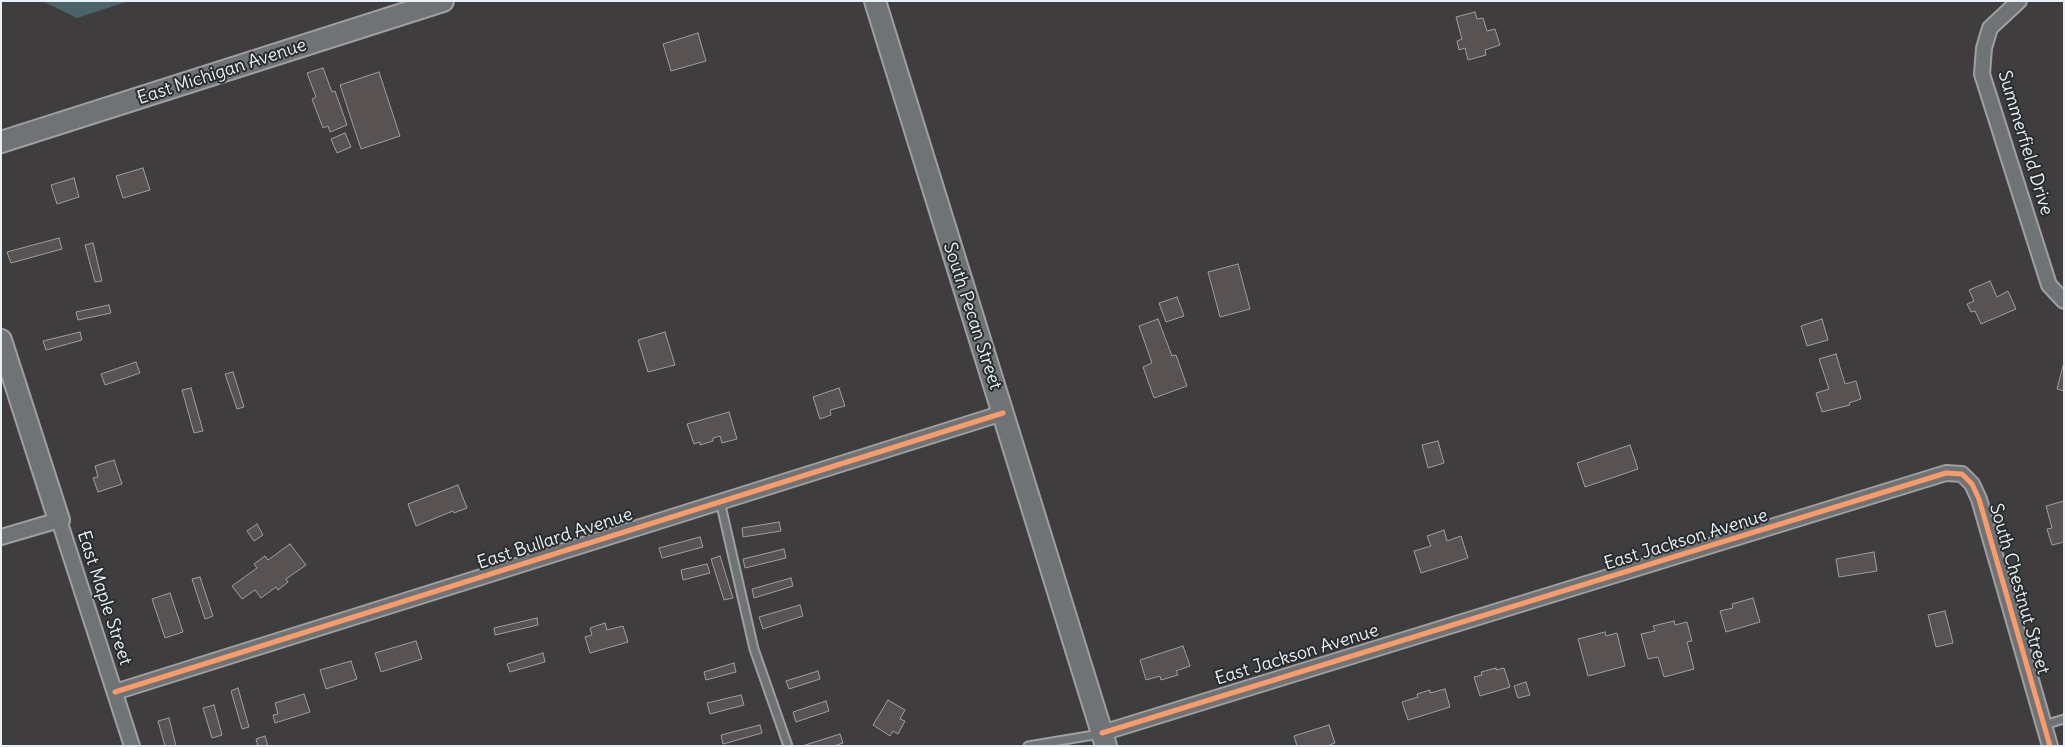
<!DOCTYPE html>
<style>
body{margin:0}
#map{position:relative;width:2065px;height:747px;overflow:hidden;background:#3f3d3d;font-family:Delius,sans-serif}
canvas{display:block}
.frame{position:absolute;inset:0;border:2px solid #e8f1f8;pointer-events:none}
</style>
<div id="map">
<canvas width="2065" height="747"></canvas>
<div class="frame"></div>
</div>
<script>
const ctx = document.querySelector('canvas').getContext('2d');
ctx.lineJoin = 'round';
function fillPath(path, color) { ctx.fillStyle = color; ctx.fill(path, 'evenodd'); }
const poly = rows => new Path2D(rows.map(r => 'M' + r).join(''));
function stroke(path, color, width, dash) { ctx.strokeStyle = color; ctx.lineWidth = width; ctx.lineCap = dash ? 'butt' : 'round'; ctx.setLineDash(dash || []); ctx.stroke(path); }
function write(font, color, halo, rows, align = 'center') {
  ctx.font = font + ' Delius,sans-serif'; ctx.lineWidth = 4; ctx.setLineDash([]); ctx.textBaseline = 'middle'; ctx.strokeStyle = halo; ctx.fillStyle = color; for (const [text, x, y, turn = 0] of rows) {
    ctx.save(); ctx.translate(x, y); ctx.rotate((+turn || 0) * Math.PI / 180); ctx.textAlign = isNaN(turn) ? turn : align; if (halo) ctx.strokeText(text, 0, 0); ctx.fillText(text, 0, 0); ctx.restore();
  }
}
const water = poly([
 [42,1,129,1,77,18]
]);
const building = poly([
 [1475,12,1477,19,1483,18,1487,31,1495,29,1500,45,1485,50,1486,55,1468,60,1465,48,1459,50,1457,41,1462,39,1456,17,1475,12],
 [698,33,706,61,671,71,663,44,698,33],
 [323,68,332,92,335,91,347,125,330,132,328,126,323,128,312,99,316,97,307,73,323,68],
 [379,72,400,136,361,149,340,85,379,72],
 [345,133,351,147,337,153,331,139,345,133],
 [143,168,150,190,123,198,116,176,143,168],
 [74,178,79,197,57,204,51,185,74,178],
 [59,238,62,249,11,263,7,252,59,238],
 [93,243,102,281,95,282,85,245,93,243],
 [1238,264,1250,309,1220,317,1208,272,1238,264],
 [1990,281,1997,297,2008,291,2016,309,1981,324,1975,311,1971,312,1967,304,1974,301,1969,290,1990,281],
 [1177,297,1184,316,1166,322,1159,303,1177,297],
 [109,305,111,313,78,320,76,312,109,305],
 [1158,319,1172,356,1176,355,1187,386,1154,398,1143,367,1152,363,1139,326,1158,319],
 [1822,319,1828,340,1807,346,1801,326,1822,319],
 [80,332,82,340,46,350,43,341,80,332],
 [665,332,675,365,648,372,638,340,665,332],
 [1836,354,1845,384,1856,381,1861,399,1849,403,1850,405,1822,412,1816,393,1829,389,1819,359,1836,354],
 [136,362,140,373,105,385,101,374,136,362],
 [2063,366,2064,366,2064,391,2057,389,2063,366],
 [233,372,244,407,237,409,225,374,233,372],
 [191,388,203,431,194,433,182,390,191,388],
 [839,388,845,406,830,410,831,415,820,419,813,397,839,388],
 [729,412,737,439,722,443,720,436,713,438,713,441,700,445,700,442,694,444,687,424,729,412],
 [1438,441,1444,463,1428,468,1422,445,1438,441],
 [1630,445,1638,469,1585,487,1577,463,1630,445],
 [114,460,122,484,98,492,93,478,98,477,95,466,114,460],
 [458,485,467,508,454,513,453,511,416,526,408,504,458,485],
 [2064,501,2064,542,2052,545,2047,529,2052,528,2046,506,2064,501],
 [779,522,781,531,743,537,742,528,779,522],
 [257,524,263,535,254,541,247,531,257,524],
 [1444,530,1447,541,1461,536,1468,558,1421,573,1414,551,1431,546,1427,536,1444,530],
 [700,537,703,547,662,558,659,548,700,537],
 [290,544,306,565,286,579,288,582,278,590,276,587,261,598,255,590,242,599,232,586,257,568,254,564,265,556,268,560,290,544],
 [784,549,786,558,745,568,743,559,784,549],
 [1874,552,1877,571,1839,577,1836,559,1874,552],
 [720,556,733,598,724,600,711,559,720,556],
 [707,564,710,573,683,580,681,570,707,564],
 [200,577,213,616,205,619,192,579,200,577],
 [791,578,793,586,754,598,752,589,791,578],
 [170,593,183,632,165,638,152,599,170,593],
 [1753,598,1760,622,1726,632,1720,611,1733,608,1732,604,1753,598],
 [800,605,803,616,763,629,759,617,800,605],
 [1945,611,1953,643,1936,647,1928,615,1945,611],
 [537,618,538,625,495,635,494,628,537,618],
 [1674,621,1675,625,1687,622,1692,641,1687,642,1694,669,1664,677,1658,657,1648,659,1641,634,1655,631,1653,626,1674,621],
 [605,623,607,630,623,626,628,642,590,653,585,637,592,635,590,628,605,623],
 [1605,632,1606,636,1617,633,1625,666,1588,676,1578,639,1605,632],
 [416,641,422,659,381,672,375,653,416,641],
 [1183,646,1190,666,1176,671,1178,675,1161,680,1160,676,1146,680,1140,660,1183,646],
 [543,653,545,662,510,672,507,664,543,653],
 [351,661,357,679,326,689,320,670,351,661],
 [734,663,736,672,706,680,704,672,734,663],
 [1496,668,1496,670,1504,668,1510,687,1480,696,1474,677,1482,675,1481,672,1496,668],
 [818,671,820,679,789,689,786,681,818,671],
 [1526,682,1530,695,1518,698,1514,686,1526,682],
 [238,688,249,727,242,729,231,691,238,688],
 [1445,689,1450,707,1408,720,1402,702,1418,697,1417,694,1430,690,1430,693,1445,689],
 [304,694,310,712,275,723,273,715,278,714,275,703,304,694],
 [741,695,744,705,710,714,707,703,741,695],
 [888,700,905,710,900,719,905,721,898,734,893,731,890,736,873,725,888,700],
 [826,701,829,711,796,722,793,712,826,701],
 [214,705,222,735,212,738,203,708,214,705],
 [169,718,176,746,165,746,158,721,169,718],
 [760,725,762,733,723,744,721,735,760,725],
 [1329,725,1335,743,1327,746,1297,746,1294,736,1329,725],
 [840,734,843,743,834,746,802,746,840,734],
 [265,736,268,746,258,746,256,739,265,736]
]);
const lane = poly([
 [720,501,754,649,788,746],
 [2044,725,2064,719],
 [1028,746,1100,734]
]);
const street = poly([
 [2019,1,1990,28,1984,48,1982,74,2049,285,2064,301],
 [1,537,59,520,132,746],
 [115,692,1003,413],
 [1102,733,1946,473,1962,474,1972,484,1979,499,2050,746]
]);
const secondary = poly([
 [875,1,1106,746],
 [1,142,443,1],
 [1,340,59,520]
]);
const cycleway = poly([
 [115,692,1003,413],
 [1102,733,1946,473,1962,474,1972,484,1979,499,2050,746]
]);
const streetNames = [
 ["East Michigan Avenue",222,72,-18],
 ["Summerfield Drive",2025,143,73],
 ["South Pecan Street",972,316,72],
 ["East Bullard Avenue",555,539,-18],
 ["East Jackson Avenue",1686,540,-17],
 ["South Chestnut Street",2019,589,74],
 ["East Maple Street",104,598,72],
 ["East Jackson Avenue",1297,655,-17]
];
fillPath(water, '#4a646a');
fillPath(building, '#585352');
stroke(building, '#9f9fa1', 1);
stroke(lane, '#9f9fa1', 11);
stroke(street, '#9f9fa1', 18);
stroke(secondary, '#9f9fa1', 24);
stroke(lane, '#6f7375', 7);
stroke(street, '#6f7375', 14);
stroke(secondary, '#6f7375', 20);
stroke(cycleway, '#fa9b69', 5);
write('18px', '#e8f1f8', '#2a2d2e', streetNames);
</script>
